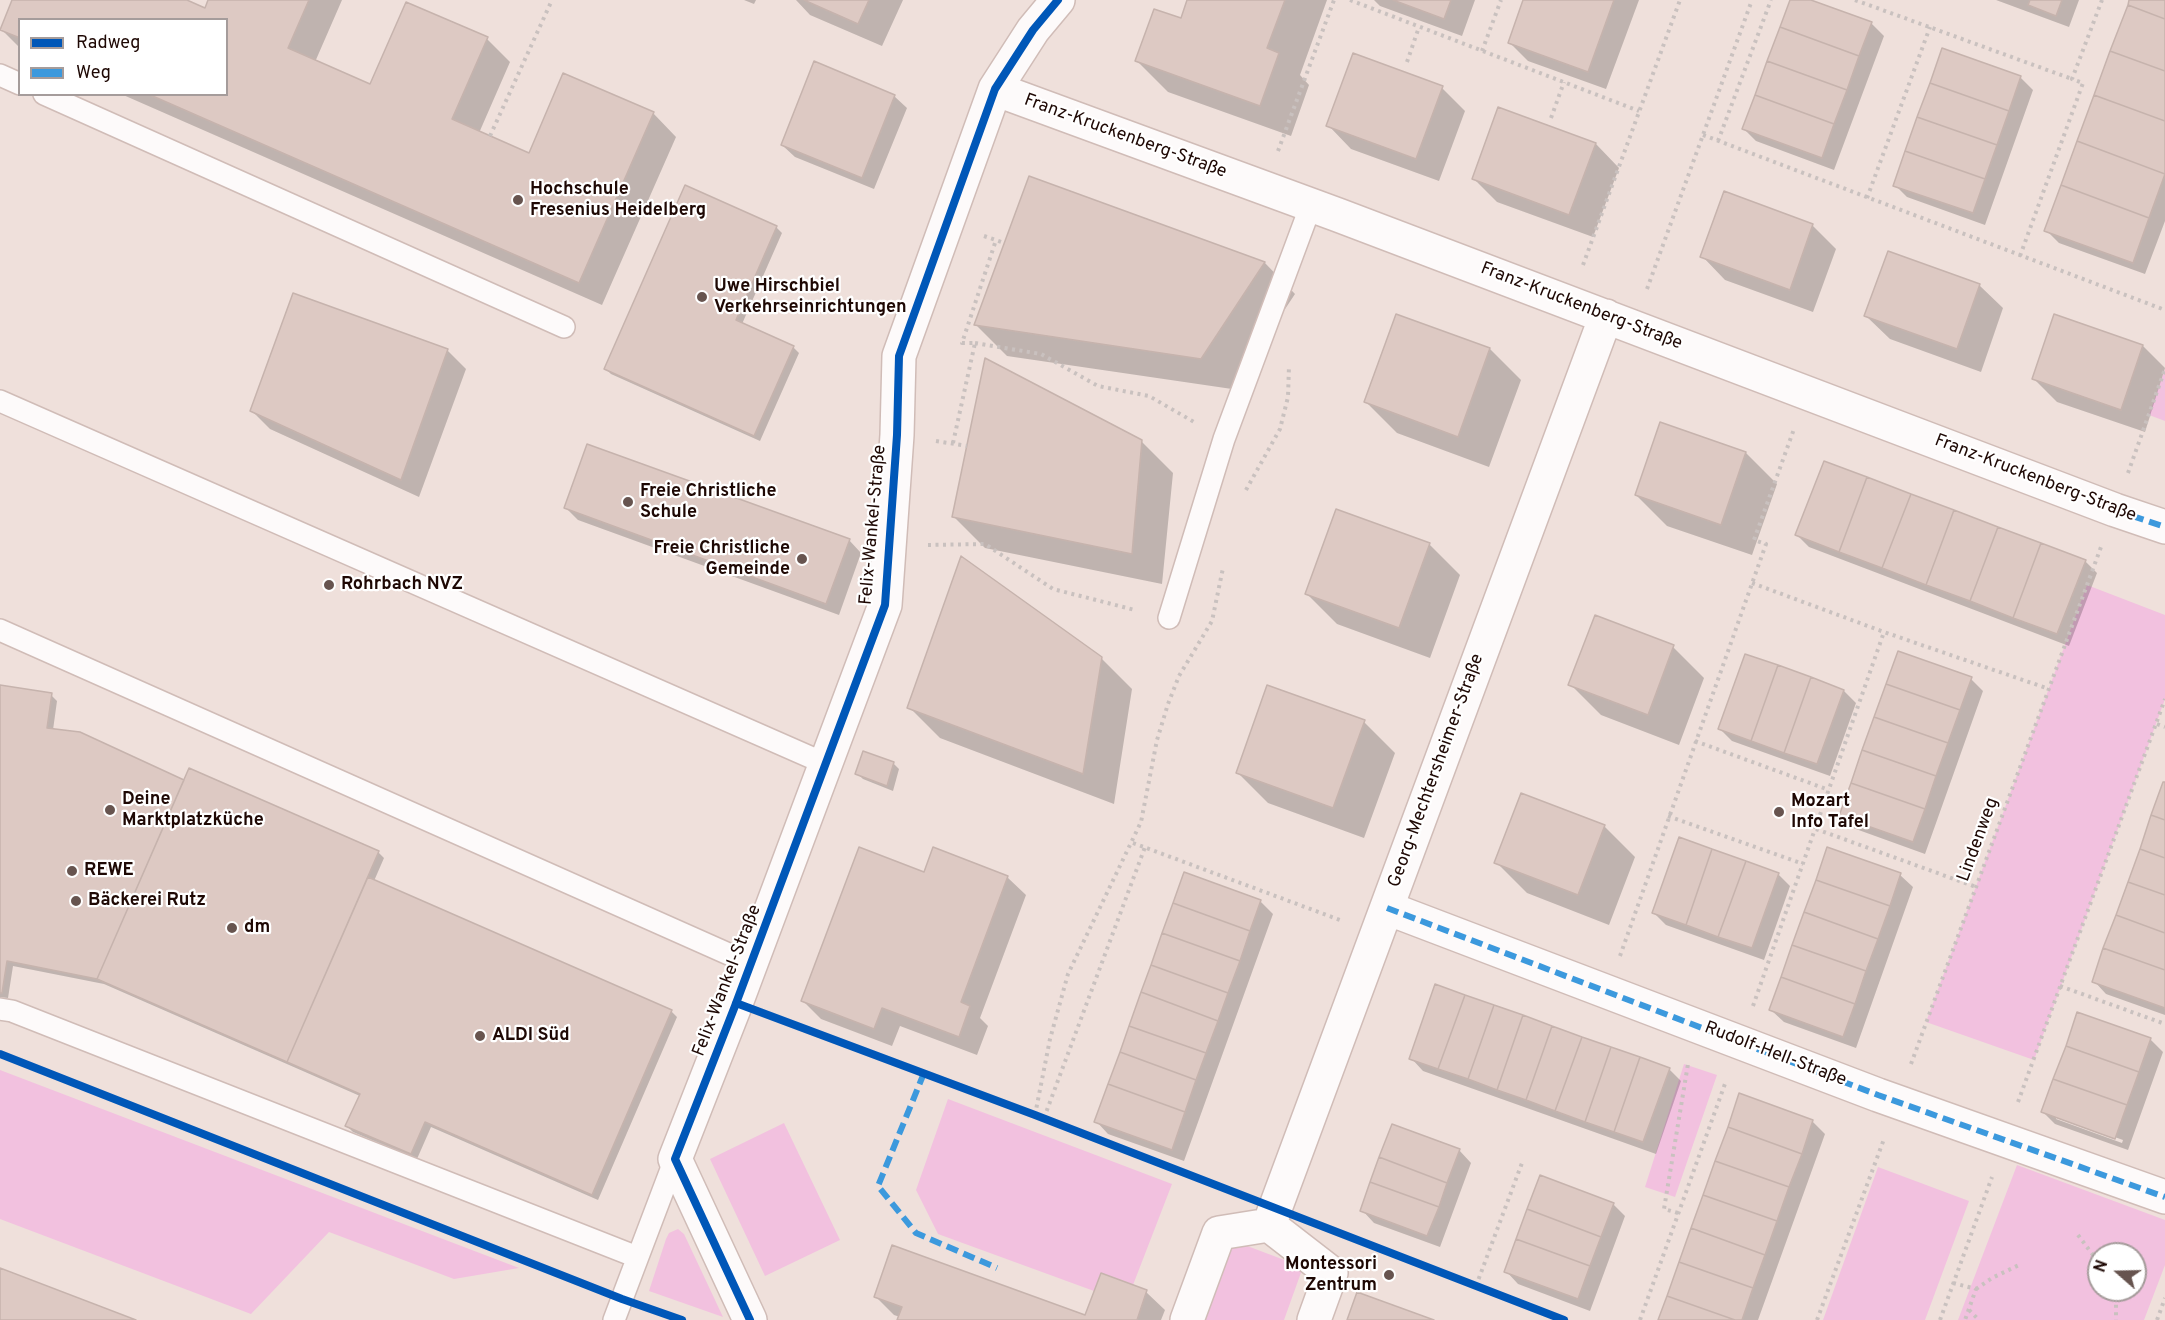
<!DOCTYPE html>
<meta charset="utf-8">
<style>
body{margin:0}
#map{position:relative;width:2165px;height:1320px;overflow:hidden;background:#efe0db;font-family:Overpass,sans-serif}
canvas{display:block}
.legend{position:absolute;left:18px;top:18px;width:210px;height:78px;box-sizing:border-box;background:#fff;border:2px solid #a59c9b;margin:0;padding:8px 10px;list-style:none;font-size:18px;color:#1e0804}
.legend li{display:flex;align-items:center;gap:12px;height:30px}
.legend b{width:30px;border:2px solid #a59c9b}
.north{position:absolute;left:2087px;top:1242px;width:60px;height:60px;box-sizing:border-box;background:#fff;border:2px solid #a59c9b;border-radius:50%;rotate:290deg;font-size:16px;font-weight:700;line-height:24px;text-align:center;color:#1e0804}
.north::after{content:'';display:block;margin:auto;width:21px;height:27px;background:#67544f;clip-path:polygon(50% 0,100% 100%,50% 72%,0 100%)}
</style>
<div id="map">
<canvas width="2165" height="1320"></canvas>
<ul class="legend">
<li><b style="height:8px;background:#0057b8"></b>Radweg</li>
<li><b style="height:8px;background:#3c99dd"></b>Weg</li>
</ul>
<div class="north">N</div>
</div>
<script>
const ctx = document.querySelector('canvas').getContext('2d');
ctx.lineJoin = 'round';
function fillPath(path, color) { ctx.fillStyle = color; ctx.fill(path, 'evenodd'); }
const poly = rows => new Path2D(rows.map(r => 'M' + r).join(''));
function stroke(path, color, width, dash) { ctx.strokeStyle = color; ctx.lineWidth = width; ctx.lineCap = dash ? 'butt' : 'round'; ctx.setLineDash(dash || []); ctx.stroke(path); }
function write(font, color, halo, rows, align = 'center') {
  ctx.font = font + ' Overpass,sans-serif'; ctx.lineWidth = 4.5; ctx.setLineDash([]); ctx.textBaseline = 'middle'; ctx.strokeStyle = halo; ctx.fillStyle = color; for (const [text, x, y, turn = 0] of rows) {
    ctx.save(); ctx.translate(x, y); ctx.rotate((+turn || 0) * Math.PI / 180); ctx.textAlign = isNaN(turn) ? turn : align; if (halo) ctx.strokeText(text, 0, 0); ctx.fillText(text, 0, 0); ctx.restore();
  }
}
const green = poly([
 [2165,369,2165,421,2149,415],
 [2087,585,2165,615,2165,699,2034,1060,1926,1022],
 [1684,1064,1717,1075,1675,1197,1645,1187],
 [0,1070,519,1268,454,1279,329,1232,251,1314,0,1219],
 [948,1099,1172,1184,1133,1285,1101,1273,1094,1291,938,1234,916,1190],
 [784,1123,840,1240,765,1276,710,1159],
 [2017,1165,2165,1220,2165,1265,2144,1320,1958,1320],
 [2099,1254,2135,1254,2135,1290,2099,1290],
 [1878,1167,1969,1201,1925,1320,1823,1320],
 [678,1229,684,1234,723,1317,649,1291,666,1239,669,1233],
 [1234,1241,1303,1267,1284,1320,1205,1320]
]);
const shadow = poly([
 [13,0,183,0,205,10,210,0,342,0,315,62,371,86,487,39,510,62,479,133,529,155,653,113,676,137,602,305,121,94,226,94,226,20,20,20,20,48,1,29],
 [744,0,756,0,754,4],
 [796,0,903,0,882,46,810,15],
 [1189,0,1327,0,1300,75,1309,85,1291,136,1168,92,1137,61,1182,20],
 [1374,0,1475,0,1462,36,1380,6],
 [1525,0,1639,0,1606,89,1528,61,1509,42],
 [1792,0,1806,0,1871,23,1884,36,1834,170,1756,141,1744,129],
 [1996,0,2079,0,2069,27],
 [2131,0,2165,0,2165,221,2145,274,2059,243,2046,230],
 [2020,77,2033,90,1985,225,1907,197,1895,185],
 [1442,88,1465,111,1439,181,1351,149,1328,125],
 [894,96,907,108,874,189,795,157,782,145],
 [1499,109,1596,144,1619,168,1593,237,1497,202,1474,179],
 [1030,178,1265,263,1295,294,1232,389,1007,356,976,325],
 [1725,193,1813,226,1836,249,1813,312,1725,280,1702,256],
 [776,227,782,233,742,324,793,347,799,353,760,441,611,374,605,368],
 [1979,285,2003,308,1981,372,1890,339,1866,316],
 [294,295,448,351,466,369,419,497,270,429,252,411],
 [2143,346,2165,368,2145,432,2057,402,2034,379],
 [1490,349,1521,380,1489,467,1397,433,1366,402],
 [1661,424,1746,453,1777,484,1752,555,1667,526,1636,495],
 [1141,441,1173,473,1162,584,985,548,954,517],
 [566,508,849,540,861,553,839,615,578,520],
 [1797,535,2085,561,2097,573,2069,646,1809,547],
 [1429,544,1460,575,1430,658,1337,624,1306,593],
 [1673,647,1704,678,1679,745,1601,715,1570,684],
 [1101,658,1132,689,1114,804,940,738,909,707],
 [1971,679,1983,691,1925,854,1853,828,1840,815],
 [0,686,51,695,57,701,53,730,185,782,378,852,384,858,374,881,671,1011,677,1017,598,1200,431,1127,417,1159,353,1132,347,1126,360,1096,104,984,13,966,8,998,0,997],
 [1844,691,1856,703,1830,776,1732,741,1720,729],
 [1364,722,1395,753,1364,838,1268,803,1237,772],
 [893,763,899,769,893,791,863,779,857,773],
 [2165,782,2165,1015,2106,994,2094,981],
 [1604,826,1635,857,1609,925,1527,893,1496,862],
 [925,873,1007,877,1026,895,980,1018,988,1026,977,1055,900,1026,892,1046,821,1019,803,1001],
 [1778,874,1790,886,1764,960,1666,925,1654,913],
 [1900,875,1913,887,1856,1048,1784,1022,1771,1010],
 [1260,901,1273,914,1184,1161,1108,1134,1096,1121],
 [2150,1039,2163,1052,2128,1150,2055,1124,2043,1112],
 [2056,1116,2123,1140,2122,1143,2056,1119],
 [1411,1058,1669,1069,1681,1081,1656,1154,1423,1071],
 [1812,1121,1825,1134,1758,1320,1660,1320],
 [1459,1150,1471,1163,1440,1247,1374,1223,1362,1210],
 [1613,1204,1625,1216,1590,1311,1518,1284,1506,1271],
 [1146,1292,1165,1310,1161,1320,899,1320,900,1317,894,1315,875,1296,1086,1317]
]);
const building = poly([
 [12,0,187,0,205,8,208,0,309,0,288,48,370,84,406,2,488,37,452,119,529,153,563,73,654,112,579,283,148,94,226,94,226,20,20,20,20,38,0,30,12,0],
 [804,0,869,0,858,24,804,0],
 [1187,0,1285,0,1267,48,1279,53,1260,106,1135,61,1154,9,1181,18,1187,0],
 [1393,0,1451,0,1444,19,1393,0],
 [1523,0,1614,0,1588,72,1508,43,1523,0],
 [1790,0,1811,0,1872,22,1859,56,1780,27,1790,0],
 [2030,0,2062,0,2056,16,2028,5,2030,0],
 [2129,0,2165,0,2165,19,2128,5,2129,0],
 [2128,5,2165,19,2165,71,2110,51,2128,5],
 [1780,27,1859,56,1847,90,1767,61,1780,27],
 [1942,48,2021,76,2009,111,1930,83,1942,48],
 [2110,51,2165,71,2165,121,2094,95,2110,51],
 [1353,53,1443,86,1416,159,1326,126,1353,53],
 [814,61,895,95,862,178,781,145,814,61],
 [1767,61,1847,90,1834,124,1755,95,1767,61],
 [1930,83,2009,111,1997,145,1917,117,1930,83],
 [1755,95,1834,124,1822,158,1742,129,1755,95],
 [2094,95,2165,121,2165,174,2077,141,2094,95],
 [1498,107,1596,143,1569,215,1472,179,1498,107],
 [1917,117,1997,145,1985,179,1905,151,1917,117],
 [2077,141,2165,174,2149,218,2061,185,2077,141],
 [1905,151,1985,179,1973,213,1893,186,1905,151],
 [1029,176,1265,262,1201,359,974,325,1029,176],
 [685,185,777,226,736,320,794,346,754,436,604,369,685,185],
 [2061,185,2149,218,2133,263,2044,231,2061,185],
 [1724,191,1813,224,1790,290,1700,257,1724,191],
 [1888,251,1980,284,1957,349,1864,316,1888,251],
 [293,293,448,349,401,480,250,411,293,293],
 [1396,314,1490,348,1458,437,1364,402,1396,314],
 [2054,314,2143,345,2121,410,2032,379,2054,314],
 [985,358,1142,440,1132,554,952,517,985,358],
 [1660,422,1746,452,1721,525,1635,495,1660,422],
 [587,444,850,539,826,604,564,508,587,444],
 [1824,461,1867,477,1839,552,1795,535,1824,461],
 [1867,477,1911,494,1882,568,1839,552,1867,477],
 [1911,494,1954,510,1926,585,1882,568,1911,494],
 [1336,509,1430,543,1399,628,1305,594,1336,509],
 [1954,510,1998,527,1970,601,1926,585,1954,510],
 [1998,527,2041,543,2013,618,1970,601,1998,527],
 [2041,543,2086,560,2057,634,2013,618,2041,543],
 [961,556,1102,657,1083,774,907,708,961,556],
 [1595,615,1674,645,1648,715,1568,685,1595,615],
 [1898,651,1972,677,1960,710,1886,684,1898,651],
 [1745,654,1778,665,1751,741,1718,729,1745,654],
 [1778,665,1811,677,1784,753,1751,741,1778,665],
 [1811,677,1844,690,1817,764,1784,753,1811,677],
 [1886,684,1960,710,1948,743,1874,717,1886,684],
 [0,685,52,693,47,728,80,732,184,780,97,979,7,961,2,993,0,993,0,685],
 [1267,685,1365,720,1333,808,1236,773,1267,685],
 [1874,717,1948,743,1936,776,1862,750,1874,717],
 [1862,750,1936,776,1925,809,1851,783,1862,750],
 [863,751,894,762,887,786,855,774,863,751],
 [189,768,379,851,287,1062,97,979,189,768],
 [2163,782,2165,782,2165,820,2151,815,2163,782],
 [1851,783,1925,809,1913,842,1839,816,1851,783],
 [1521,793,1605,825,1578,895,1494,863,1521,793],
 [2151,815,2165,820,2165,858,2140,849,2151,815],
 [1679,837,1712,849,1686,925,1652,913,1679,837],
 [859,847,924,872,933,847,1008,876,961,1002,970,1006,959,1037,882,1008,874,1029,801,1001,859,847],
 [1827,847,1901,873,1890,906,1816,880,1827,847],
 [1712,849,1746,861,1718,937,1686,925,1712,849],
 [2140,849,2165,858,2165,895,2128,882,2140,849],
 [1746,861,1779,873,1752,948,1718,937,1746,861],
 [1184,872,1261,900,1250,931,1173,903,1184,872],
 [368,877,672,1010,592,1195,425,1122,411,1154,345,1126,360,1094,287,1062,368,877],
 [1816,880,1890,906,1878,939,1804,912,1816,880],
 [2128,882,2165,895,2165,933,2116,915,2128,882],
 [1173,903,1250,931,1240,961,1162,933,1173,903],
 [1804,912,1878,939,1866,971,1792,945,1804,912],
 [2116,915,2165,933,2165,970,2103,948,2116,915],
 [1162,933,1240,961,1228,993,1151,965,1162,933],
 [1792,945,1866,971,1855,1004,1781,977,1792,945],
 [2103,948,2165,970,2165,1008,2092,982,2103,948],
 [1151,965,1228,993,1218,1021,1141,992,1151,965],
 [1781,977,1855,1004,1843,1037,1769,1010,1781,977],
 [1435,984,1465,995,1438,1069,1409,1059,1435,984],
 [1141,992,1218,1021,1206,1053,1129,1026,1141,992],
 [1465,995,1494,1005,1468,1079,1438,1069,1465,995],
 [1494,1005,1523,1015,1497,1090,1468,1079,1494,1005],
 [2077,1012,2151,1038,2139,1072,2066,1046,2077,1012],
 [1523,1015,1552,1026,1526,1100,1497,1090,1523,1015],
 [1129,1026,1206,1053,1196,1080,1120,1052,1129,1026],
 [1552,1026,1582,1037,1555,1111,1526,1100,1552,1026],
 [1582,1037,1611,1047,1585,1122,1555,1111,1582,1037],
 [2066,1046,2139,1072,2127,1105,2053,1079,2066,1046],
 [1611,1047,1640,1057,1614,1132,1585,1122,1611,1047],
 [1120,1052,1196,1080,1185,1112,1108,1084,1120,1052],
 [1640,1057,1670,1068,1643,1142,1614,1132,1640,1057],
 [2053,1079,2127,1105,2115,1139,2041,1112,2053,1079],
 [1108,1084,1185,1112,1172,1150,1094,1122,1108,1084],
 [1739,1093,1813,1120,1802,1154,1728,1127,1739,1093],
 [1392,1124,1460,1149,1447,1183,1379,1157,1392,1124],
 [1728,1127,1802,1154,1789,1187,1715,1161,1728,1127],
 [1379,1157,1447,1183,1439,1207,1370,1182,1379,1157],
 [1715,1161,1789,1187,1777,1221,1703,1195,1715,1161],
 [1540,1175,1614,1203,1601,1237,1527,1209,1540,1175],
 [1370,1182,1439,1207,1427,1236,1360,1211,1370,1182],
 [1703,1195,1777,1221,1765,1255,1691,1228,1703,1195],
 [1527,1209,1601,1237,1590,1266,1516,1239,1527,1209],
 [1691,1228,1765,1255,1753,1288,1679,1262,1691,1228],
 [1516,1239,1590,1266,1578,1299,1504,1272,1516,1239],
 [892,1245,1085,1315,1101,1273,1147,1290,1137,1320,897,1320,902,1307,874,1297,892,1245],
 [1679,1262,1753,1288,1742,1320,1735,1320,1667,1296,1679,1262],
 [0,1268,136,1320,0,1320,0,1268],
 [1357,1292,1434,1320,1347,1320,1357,1292],
 [1667,1296,1735,1320,1658,1320,1667,1296]
]);
const path = poly([
 [1350,0,1639,111],
 [1855,0,2072,79],
 [1482,51,1501,0],
 [1407,62,1419,27],
 [1551,118,1564,82],
 [1703,135,2165,310],
 [490,136,552,0],
 [1718,141,1771,0],
 [1278,151,1334,0],
 [1867,198,1930,27],
 [984,236,1004,243],
 [2020,256,2083,83,2072,79,2102,0],
 [1583,265,1680,0],
 [1647,289,1752,0],
 [975,343,1041,354,1098,386,1149,396,1194,422],
 [936,441,967,446],
 [953,443,975,343,962,343,996,240],
 [2128,473,2165,369],
 [1246,490,1280,429,1288,397,1289,366],
 [928,545,985,544,1053,589,1135,610],
 [1752,583,1884,632,2049,689],
 [2157,724,2165,727],
 [1695,741,1829,790],
 [1668,816,1803,864],
 [1816,829,1976,887],
 [1133,843,1340,920],
 [1620,956,1766,544,1754,540,1794,429],
 [2060,986,2165,1024],
 [1753,1006,1884,632],
 [1911,1064,2101,547],
 [2018,1102,2165,699],
 [1035,1115,1050,1039,1068,974,1141,822,1157,740,1168,704,1179,676,1212,621,1223,568],
 [1044,1118,1145,847],
 [1678,1213,1664,1209,1688,1064],
 [2078,1235,2099,1263],
 [1953,1283,1976,1289,1965,1320],
 [1476,1286,1522,1163],
 [1976,1289,1992,1278,2019,1265],
 [2113,1290,2116,1302,2116,1320],
 [1969,1310,1979,1320],
 [1640,1320,1726,1081],
 [1817,1320,1884,1139],
 [1940,1320,1992,1177],
 [2157,1320,2165,1298]
]);
const service = poly([
 [0,75,20,84],
 [44,94,564,327],
 [0,401,826,764],
 [1169,618,1224,439,1311,205],
 [0,630,751,964],
 [0,1009,12,1011,637,1257],
 [614,1320,675,1159]
]);
const minor = poly([
 [995,89,1338,215,2115,510,2165,527],
 [1387,908,1878,1095,2165,1197],
 [1269,1225,1606,316],
 [750,1320,675,1159,735,1006,885,605,897,435,899,356,995,89,1033,30,1058,0],
 [1187,1320,1219,1233,1269,1225,1331,1273,1314,1320]
]);
const quiet = poly([
 [2115,510,2165,527],
 [1387,908,1878,1095,2165,1197],
 [924,1073,878,1186,916,1233,997,1268]
]);
const cycleway = poly([
 [736,1003,1035,1115,1564,1320],
 [0,1054,622,1299,682,1320],
 [750,1320,675,1159,735,1006,885,605,897,435,899,356,995,89,1033,30,1058,0]
]);
const markers = [
 [518,200,6,"#67544f"],
 [702,297,6,"#67544f"],
 [628,502,6,"#67544f"],
 [802,559,6,"#67544f"],
 [329,585,6,"#67544f"],
 [110,810,6,"#67544f"],
 [1779,812,6,"#67544f"],
 [72,871,6,"#67544f"],
 [76,901,6,"#67544f"],
 [232,928,6,"#67544f"],
 [480,1036,6,"#67544f"],
 [1389,1275,6,"#67544f"]
];
const streetNames = [
 ["Franz-Kruckenberg-Straße",1125,137,20],
 ["Franz-Kruckenberg-Straße",1581,307,21],
 ["Franz-Kruckenberg-Straße",2035,479,21],
 ["Felix-Wankel-Straße",874,525,-85],
 ["Georg-Mechtersheimer-Straße",1437,771,-70],
 ["Lindenweg",1979,840,-70],
 ["Felix-Wankel-Straße",728,981,-69],
 ["Rudolf-Hell-Straße",1775,1055,21]
];
const poiNames = [
 ["Hochschule",530,190],
 ["Fresenius Heidelberg",530,211],
 ["Uwe Hirschbiel",714,287],
 ["Verkehrseinrichtungen",714,308],
 ["Freie Christliche",640,492],
 ["Schule",640,513],
 ["Freie Christliche",790,549,"right"],
 ["Gemeinde",790,570,"right"],
 ["Rohrbach NVZ",341,585],
 ["Deine",122,800],
 ["Marktplatzküche",122,821],
 ["Mozart",1791,802],
 ["Info Tafel",1791,823],
 ["REWE",84,871],
 ["Bäckerei Rutz",88,901],
 ["dm",244,928],
 ["ALDI Süd",492,1036],
 ["Montessori",1377,1265,"right"],
 ["Zentrum",1377,1286,"right"]
];
fillPath(green, '#f2c1df');
fillPath(shadow, '#0003');
fillPath(building, '#ddc9c3');
stroke(building, '#c6b3ad', 1.5);
stroke(service, '#d0bcb7', 24);
stroke(minor, '#d0bcb7', 36);
stroke(path, '#c9c1bf', 4, [3, 4.5]);
stroke(service, '#fdfafa', 21);
stroke(minor, '#fdfafa', 33);
stroke(quiet, '#3c99dd', 6, [12, 6]);
stroke(cycleway, '#0057b8', 8);
for (const [x, y, r, color] of markers) { const dot = new Path2D(); dot.arc(x, y, r, 0, 2 * Math.PI); ctx.fillStyle = color; ctx.fill(dot); stroke(dot, '#fff', 2); }
write('18px', '#1e0804', '#fff', streetNames);
write('bold 18px', '#1e0804', '#fff', poiNames, 'left');
</script>
